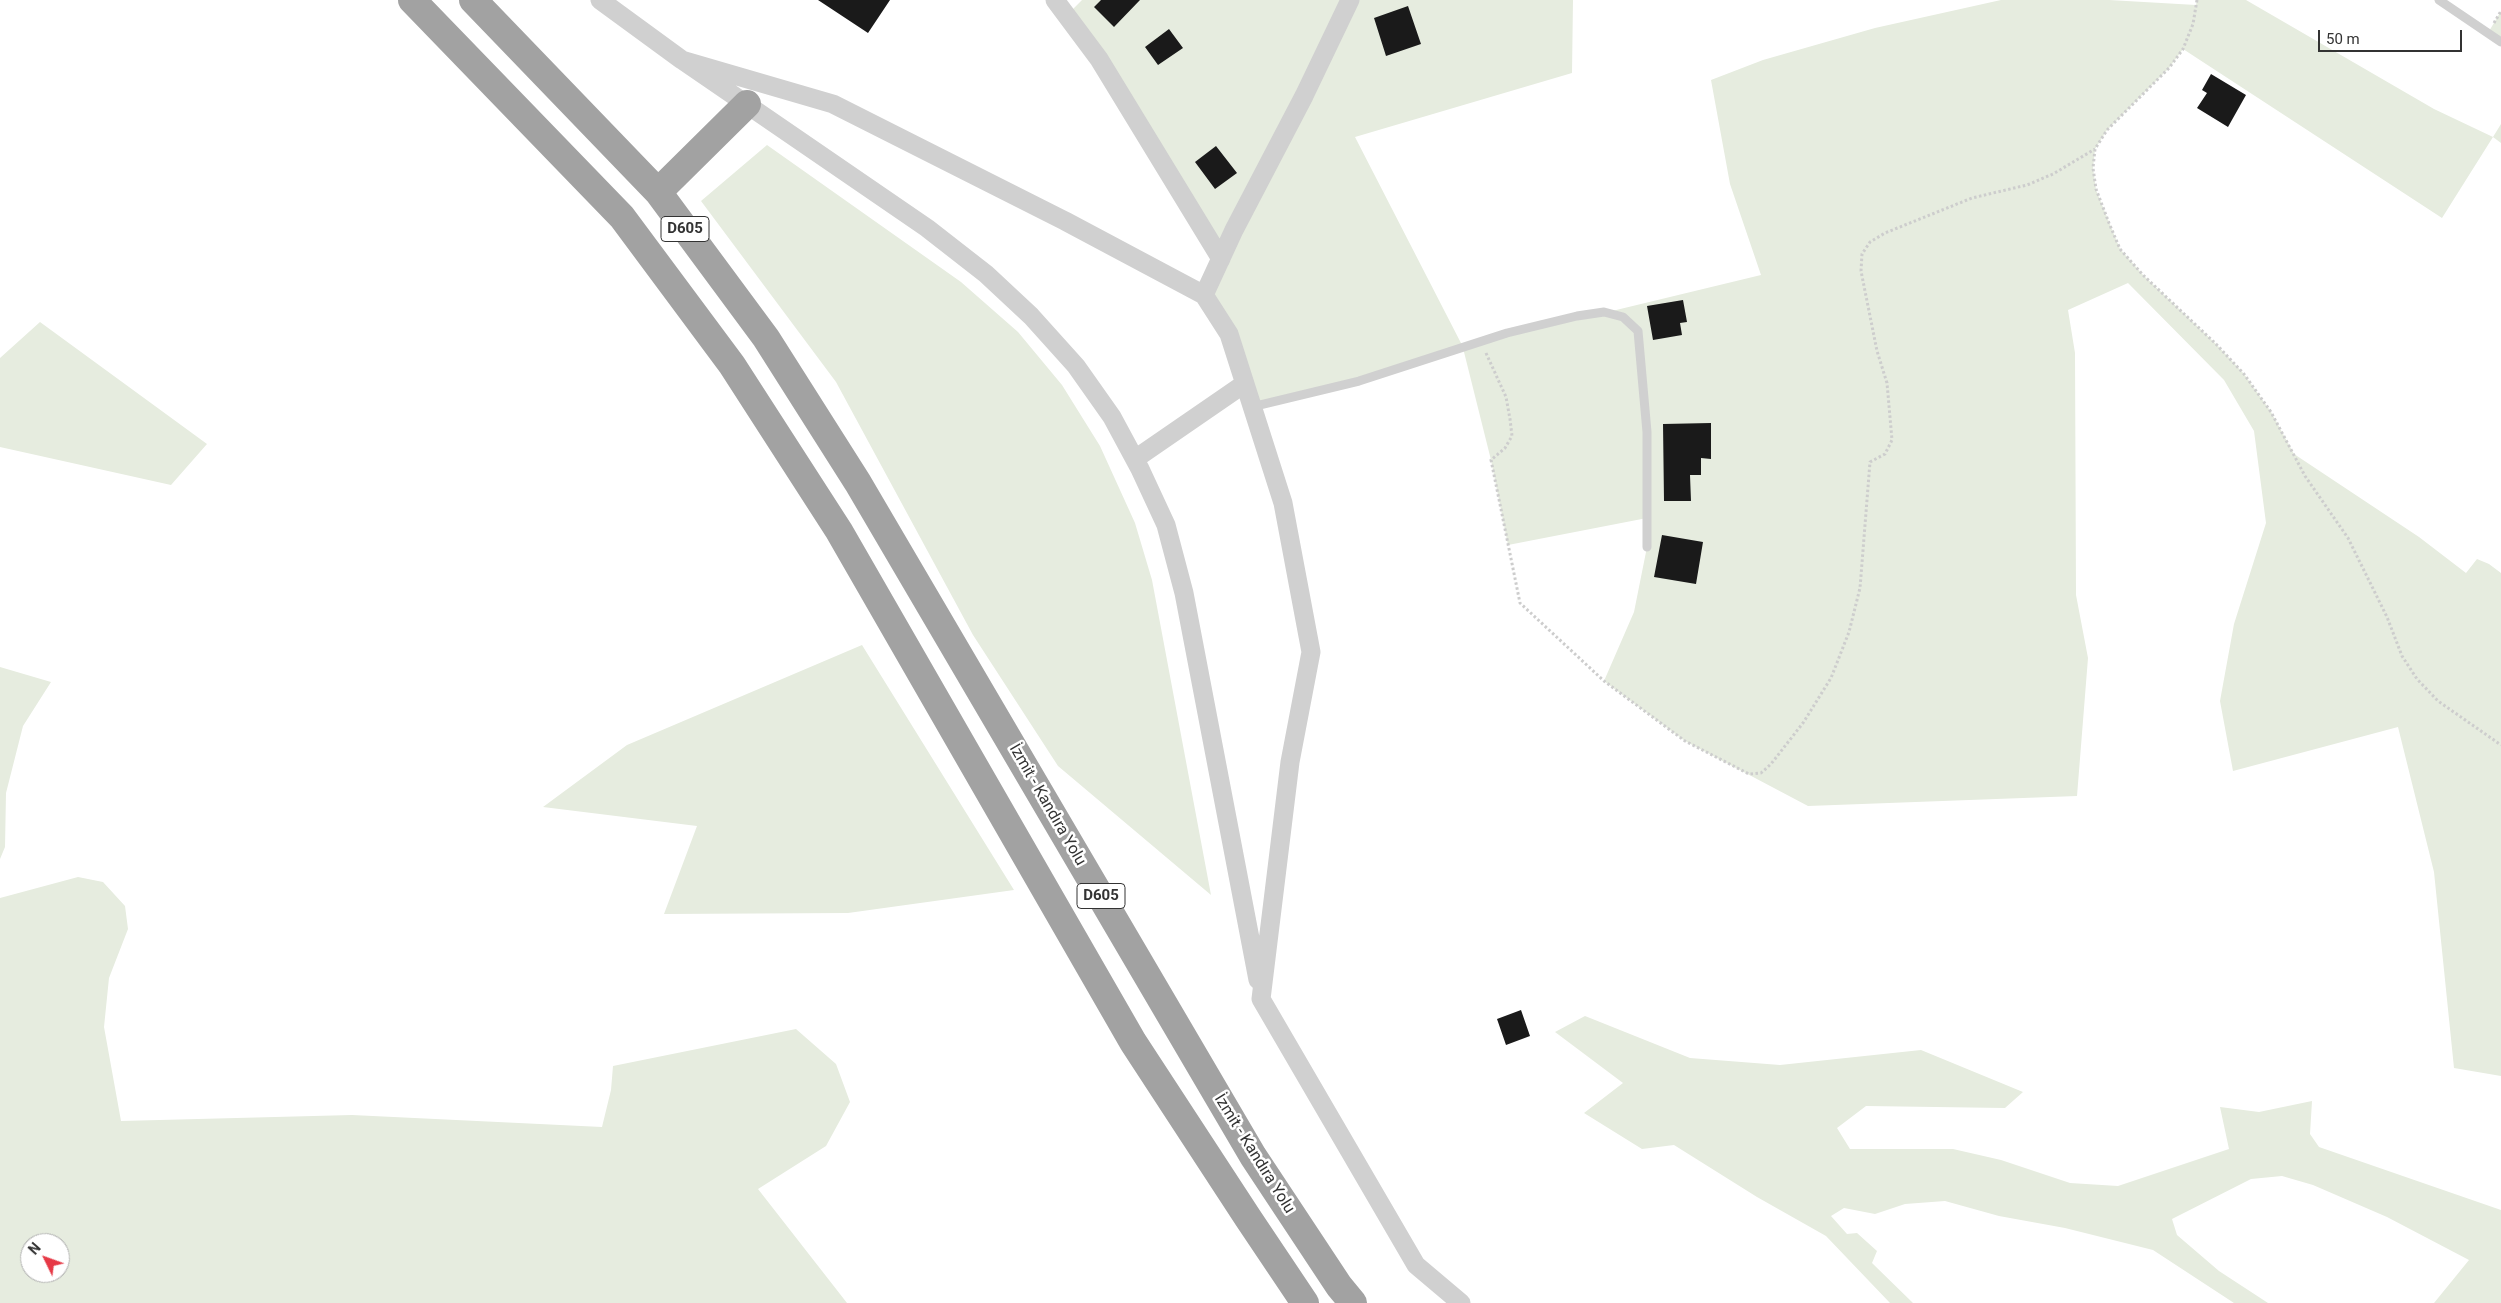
<!DOCTYPE html>
<meta charset="utf-8">
<style>
body{margin:0}
#map{position:relative;width:2501px;height:1303px;overflow:hidden;background:#fff;font-family:Roboto,sans-serif}
canvas{display:block}
.north{position:absolute;left:20px;top:1233px;width:50px;height:50px;box-sizing:border-box;background:#fff;border:1px solid #adadad;border-radius:50%;rotate:312deg;font-size:14px;font-weight:700;line-height:20px;text-align:center;color:#333}
.north::after{content:'';display:block;margin:auto;width:18px;height:22px;background:#e63946;clip-path:polygon(50% 0,100% 100%,50% 72%,0 100%)}
.scale{position:absolute;left:2318px;top:30px;width:144px;height:22px;box-sizing:border-box;border:2px solid #333;border-top:0;padding-left:6px;font-size:15px;line-height:18px;white-space:nowrap;color:#333;-webkit-text-stroke:4px #fff;paint-order:stroke}
</style>
<div id="map">
<canvas width="2501" height="1303"></canvas>
<div class="north">N</div>
<div class="scale">50 m</div>
</div>
<script>
const ctx = document.querySelector('canvas').getContext('2d');
ctx.lineJoin = 'round';
function fillPath(path, color) { ctx.fillStyle = color; ctx.fill(path, 'evenodd'); }
const poly = rows => new Path2D(rows.map(r => 'M' + r).join(''));
function stroke(path, color, width, dash) { ctx.strokeStyle = color; ctx.lineWidth = width; ctx.lineCap = dash ? 'butt' : 'round'; ctx.setLineDash(dash || []); ctx.stroke(path); }
function write(font, color, halo, rows, align = 'center') {
  ctx.font = font + ' Roboto,sans-serif'; ctx.lineWidth = 5; ctx.setLineDash([]); ctx.textBaseline = 'middle'; ctx.strokeStyle = halo; ctx.fillStyle = color; for (const [text, x, y, turn = 0] of rows) {
    ctx.save(); ctx.translate(x, y); ctx.rotate((+turn || 0) * Math.PI / 180); ctx.textAlign = isNaN(turn) ? turn : align; if (halo) ctx.strokeText(text, 0, 0); ctx.fillText(text, 0, 0); ctx.restore();
  }
}
const green = poly([
 [1082,0,1573,0,1572,73,1355,137,1463,347,1761,275,1730,184,1711,80,1763,60,1875,28,2001,0,2109,0,2196,5,2197,0,2246,0,2434,109,2493,137,2501,124,2501,143,2493,137,2442,218,2183,49,2169,68,2107,130,2095,149,2093,168,2096,190,2120,249,2143,275,2216,344,2244,374,2271,412,2294,454,2419,537,2466,573,2477,559,2489,564,2501,573,2501,1076,2454,1068,2434,872,2398,727,2233,771,2220,701,2234,624,2266,523,2254,431,2224,380,2128,283,2068,310,2075,353,2076,595,2088,658,2077,796,1808,806,1685,741,1604,681,1634,612,1647,547,1647,518,1508,545,1491,460,1463,348,1251,407,1204,295,1221,259,1068,14],
 [2501,11,2501,42,2488,33],
 [767,145,961,282,1018,332,1062,385,1100,446,1135,523,1152,580,1211,895,1058,766,973,635,836,382,701,201],
 [40,322,207,444,171,485,0,447,0,358],
 [862,645,1014,890,848,913,664,914,697,826,543,807,627,745],
 [0,667,51,682,23,726,6,793,5,847,0,859],
 [78,877,103,882,125,906,128,929,109,978,104,1027,121,1121,352,1115,602,1127,611,1090,613,1066,796,1029,836,1064,850,1102,826,1146,758,1189,847,1303,0,1303,0,898],
 [30,1243,60,1243,60,1273,30,1273],
 [1585,1016,1690,1058,1780,1065,1921,1050,2023,1092,2005,1108,1866,1106,1837,1128,1850,1149,1953,1149,2001,1160,2070,1183,2118,1186,2229,1149,2220,1107,2259,1112,2312,1101,2310,1134,2319,1147,2501,1210,2501,1303,2434,1303,2469,1260,2387,1217,2313,1185,2282,1176,2251,1179,2172,1219,2177,1235,2219,1271,2268,1303,2234,1303,2153,1250,2065,1228,1999,1216,1945,1201,1905,1204,1875,1214,1844,1208,1831,1216,1847,1234,1857,1233,1877,1251,1872,1263,1913,1303,1890,1303,1826,1236,1757,1197,1674,1145,1642,1149,1584,1113,1623,1083,1555,1032]
]);
const building = poly([
 [818,0,890,0,868,33],
 [1101,0,1140,0,1114,27,1094,7],
 [1408,6,1421,44,1386,56,1374,18],
 [1169,29,1183,48,1158,65,1145,47],
 [2211,74,2246,95,2228,127,2197,108,2207,93,2202,90],
 [1216,146,1237,173,1215,189,1195,162],
 [1683,300,1687,322,1680,323,1682,335,1653,340,1647,306],
 [1711,423,1711,459,1701,458,1701,475,1690,475,1691,501,1664,501,1663,424],
 [1662,535,1703,542,1696,584,1654,577],
 [1521,1010,1530,1036,1506,1045,1497,1019]
]);
const path = poly([
 [2197,0,2193,24,2183,49,2169,68,2107,130,2095,149,2093,168,2096,189,2109,223,2120,249,2143,275,2216,344,2244,374,2271,412,2305,476,2348,538,2387,617,2402,656,2417,679,2438,701,2501,745],
 [2494,23,2501,11],
 [1486,353,1506,397,1510,419,1512,436,1505,448,1491,460,1520,603,1604,681,1685,741,1749,774,1761,773,1771,764,1803,723,1831,678,1849,632,1860,588,1870,462,1885,454,1892,440,1887,383,1877,351,1861,271,1862,254,1870,242,1885,233,1972,198,2027,185,2053,174,2095,149]
]);
const service = poly([
 [2439,0,2501,42],
 [1251,407,1359,381,1507,333,1577,316,1604,312,1623,317,1638,331,1647,432,1647,547]
]);
const minor = poly([
 [600,0,682,60,927,228,986,274,1031,316,1076,366,1112,417,1140,469,1166,525,1184,593,1258,980],
 [1055,0,1099,59,1221,259],
 [682,60,833,104,1065,221,1204,295,1229,334,1283,503,1311,652,1290,762,1261,999,1416,1265,1461,1303],
 [1204,295,1234,230,1304,96,1350,0],
 [1135,459,1244,384]
]);
const trunk = poly([
 [412,0,622,217,732,365,839,531,1133,1042,1248,1218,1305,1303],
 [473,0,658,192,766,338,858,483,1253,1156,1339,1286,1353,1303],
 [658,192,747,104]
]);
const shields = [
 [685,229,48],
 [1101,896,48]
];
const shieldNames = [
 ["D605",685,229],
 ["D605",1101,896]
];
const streetNames = [
 ["İzmit - Kandıra Yolu",1047,805,60],
 ["İzmit - Kandıra Yolu",1254,1154,58]
];
fillPath(green, '#e6ecdf');
fillPath(building, '#1a1a1a');
stroke(path, '#cdcdcd', 3, [2.5, 2.5]);
stroke(service, '#d0d0d0', 9);
stroke(minor, '#d0d0d0', 19);
stroke(trunk, '#a2a2a2', 28);
for (const [x, y, w] of shields) { const box = new Path2D(); box.roundRect(x - w / 2, y - 12.5, w, 25, 4); ctx.fillStyle = '#fff'; ctx.fill(box); stroke(box, '#333', 1); }
write('bold 15px', '#333', null, shieldNames);
write('16px', '#333', '#fff', streetNames);
</script>
